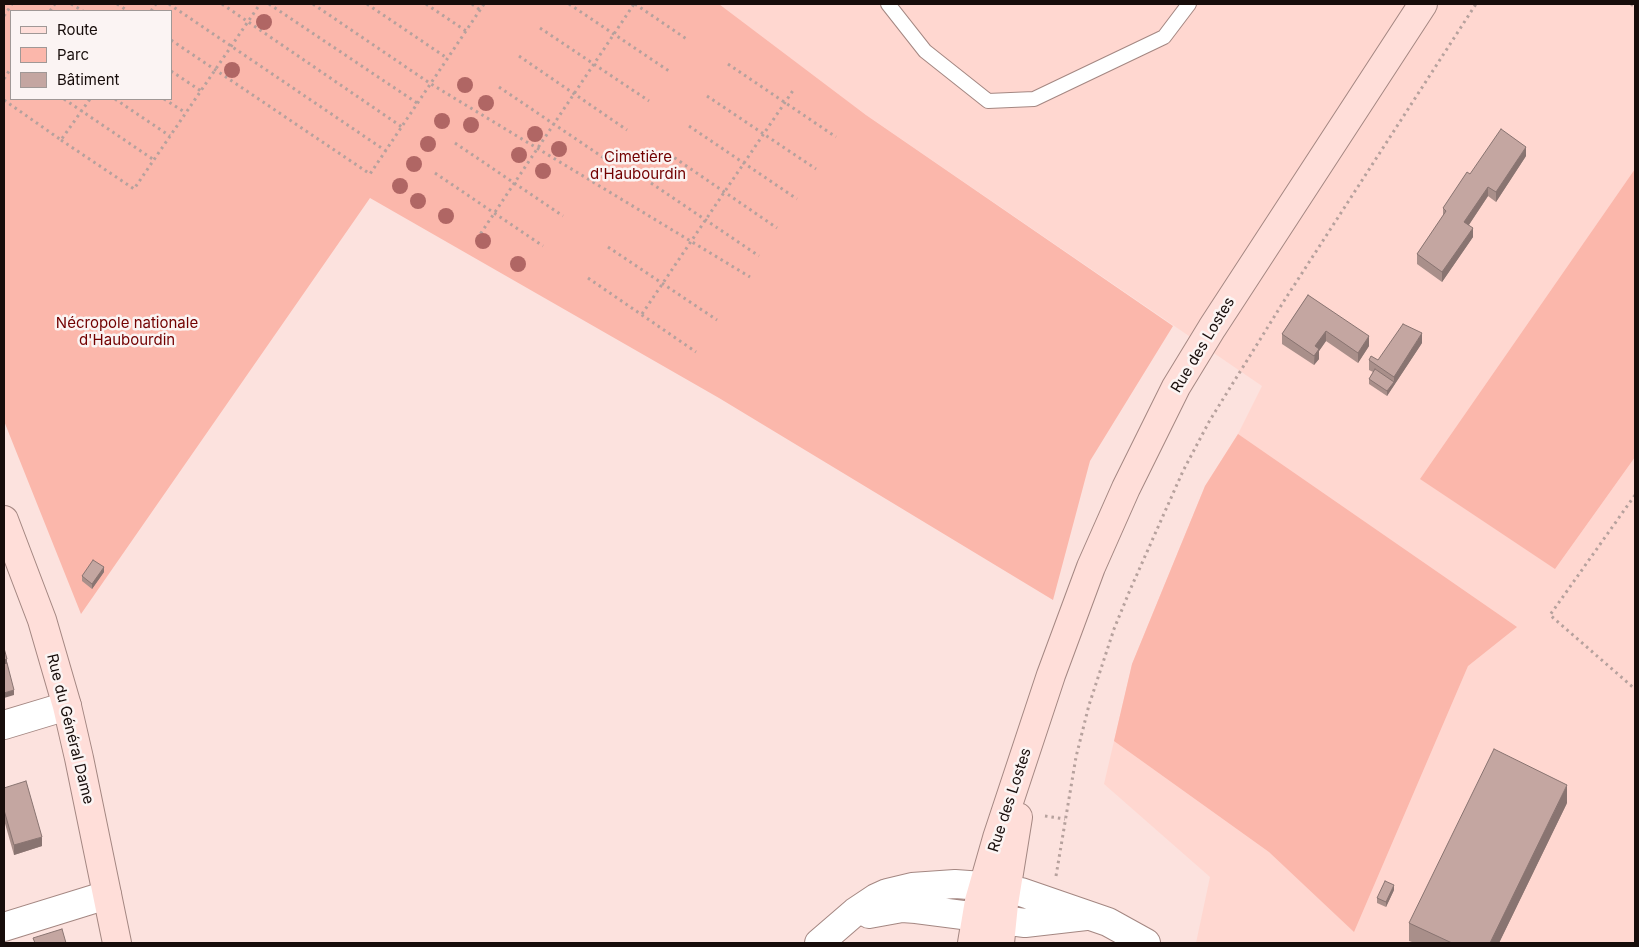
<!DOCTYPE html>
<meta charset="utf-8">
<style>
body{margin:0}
#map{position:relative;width:1639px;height:947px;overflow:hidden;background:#fce2de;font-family:Inter,sans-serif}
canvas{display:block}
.frame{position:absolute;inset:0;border:5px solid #170d0b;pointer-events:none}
.legend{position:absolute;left:10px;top:10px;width:162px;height:90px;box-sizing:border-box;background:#fbf4f3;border:1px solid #a09896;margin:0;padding:6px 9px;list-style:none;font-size:15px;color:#170d0b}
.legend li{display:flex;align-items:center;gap:10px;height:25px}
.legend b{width:25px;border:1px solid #a09896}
</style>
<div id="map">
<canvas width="1639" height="947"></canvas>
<div class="frame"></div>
<ul class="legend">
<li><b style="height:6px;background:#ffded9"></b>Route</li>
<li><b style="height:14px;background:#fbb7ab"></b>Parc</li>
<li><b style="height:14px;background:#c4a6a1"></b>Bâtiment</li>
</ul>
</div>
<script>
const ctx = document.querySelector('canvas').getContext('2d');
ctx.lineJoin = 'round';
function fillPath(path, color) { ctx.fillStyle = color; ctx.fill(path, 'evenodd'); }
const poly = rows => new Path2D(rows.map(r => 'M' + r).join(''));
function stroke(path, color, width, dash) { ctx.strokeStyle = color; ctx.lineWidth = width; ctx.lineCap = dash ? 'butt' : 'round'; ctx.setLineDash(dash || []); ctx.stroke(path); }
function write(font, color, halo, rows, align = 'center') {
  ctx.font = font + ' Inter,sans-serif'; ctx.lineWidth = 5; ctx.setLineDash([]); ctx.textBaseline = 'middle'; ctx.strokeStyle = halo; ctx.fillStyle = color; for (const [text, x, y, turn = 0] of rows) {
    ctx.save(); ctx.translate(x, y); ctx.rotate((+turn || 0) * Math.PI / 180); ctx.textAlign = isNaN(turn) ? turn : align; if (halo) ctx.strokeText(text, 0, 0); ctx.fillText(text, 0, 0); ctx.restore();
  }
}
const built = poly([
 [719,4,1635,4,1635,943,1196,943,1210,877,1104,784,1132,664,1205,486,1238,434,1262,386,866,115]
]);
const green = poly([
 [4,4,719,4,866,115,1173,326,1090,461,1053,600,719,398,370,198,81,614,4,421],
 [11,11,171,11,171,99,11,99],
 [1635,169,1635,457,1555,569,1420,479],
 [1238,434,1517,627,1468,666,1354,932,1269,852,1114,741,1132,664,1205,486]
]);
const path = poly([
 [71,4,83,11],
 [117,4,128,11],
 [169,4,386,151],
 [222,4,402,127],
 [269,4,417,103],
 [313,4,431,84,750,277],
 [367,4,447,58],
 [426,4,466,31],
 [472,4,480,10],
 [569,4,669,71],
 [635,4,688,40],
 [1631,4,1635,7],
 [50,11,55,4],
 [151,11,156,4],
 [4,16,12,4],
 [540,28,649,101],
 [171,40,370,174,484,4],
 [519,56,627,130],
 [728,64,836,137],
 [171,71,201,91],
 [4,79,11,68],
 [499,87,607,160],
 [707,96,816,169],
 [64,99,154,160],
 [115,99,170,136],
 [164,99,186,113],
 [4,100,61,140,90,99],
 [689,126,797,199],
 [61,140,134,189,260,4],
 [455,143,563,216],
 [669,154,777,228],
 [435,173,543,246],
 [651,183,759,256],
 [477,239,634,4],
 [608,247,717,320],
 [588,278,696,352],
 [642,314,794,89],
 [1635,495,1550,615,1635,689],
 [1045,816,1065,819],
 [1056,876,1076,757,1089,705,1114,629,1130,590,1183,471,1210,420,1284,301,1476,4]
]);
const lane = poly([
 [888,4,925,51,988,101,1034,99,1164,37,1189,4]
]);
const street = poly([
 [4,725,67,706],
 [869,914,902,908,916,909,1025,923,1086,916],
 [4,927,107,895],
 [819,943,855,912,876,898,887,893,912,887,955,884,983,886,1021,892,1108,922,1146,943]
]);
const secondary = poly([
 [4,520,42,620,67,706,79,758,117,943],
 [972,943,979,901,997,838,1051,675,1091,567,1126,488,1176,387,1212,328,1423,4],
 [1000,943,1004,904,1018,817]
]);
const trees = [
 [264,22],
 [232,70],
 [465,85],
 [486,103],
 [442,121],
 [471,125],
 [535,134],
 [428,144],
 [559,149],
 [519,155],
 [414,164],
 [543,171],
 [400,186],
 [418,201],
 [446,216],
 [483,241],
 [518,264]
];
const wall = poly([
 [1526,156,1496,202,1488,196,1469,225,1473,237,1442,282,1417,264,1417,254,1443,216,1443,208,1470,174],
 [1308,295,1369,346,1358,363,1326,341,1319,351,1319,359,1314,365,1282,344,1282,334],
 [1422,343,1387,396,1369,384,1369,379,1373,372,1369,370,1369,360,1378,360],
 [104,572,92,589,82,581,82,576],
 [4,788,42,846,14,855,4,820],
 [1567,803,1499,943,1415,943,1409,941,1409,923],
 [1394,890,1386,907,1377,903,1377,898]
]);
const shadedWall = poly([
 [1526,147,1526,156,1496,202,1496,192],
 [1488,187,1488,196,1464,232,1464,222],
 [1473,228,1473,237,1442,282,1442,272],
 [1326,331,1326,341,1319,351,1319,359,1314,365,1315,346],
 [1422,333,1422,343,1387,396,1387,391,1394,382,1394,377],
 [1369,336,1369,346,1358,363,1358,353],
 [104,567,104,572,92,589,92,584],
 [7,659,7,668,4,669,4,660],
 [14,690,14,695,4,698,4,693],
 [1567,785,1567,803,1499,943,1490,943],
 [42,837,42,846,14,855,14,845],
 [1394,885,1394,890,1386,907,1386,902]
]);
const building = poly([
 [1501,129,1526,147,1496,192,1488,187,1464,222,1473,228,1442,272,1417,254,1446,211,1443,208,1467,172,1470,174,1501,129],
 [1308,295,1369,336,1358,353,1326,331,1315,346,1319,349,1314,356,1282,334,1308,295],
 [1403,324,1422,333,1394,377,1369,360,1371,356,1378,360,1403,324],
 [1375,369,1394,382,1387,391,1369,379,1375,369],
 [93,560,104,567,92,584,82,576,93,560],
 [4,648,7,659,4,660,4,648],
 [7,663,14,690,4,693,4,664,7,663],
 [1494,749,1567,785,1490,943,1452,943,1409,923,1494,749],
 [26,781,42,837,14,845,4,810,4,788,26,781],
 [1385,881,1394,885,1386,902,1377,898,1385,881],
 [62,929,66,943,35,943,33,938,62,929]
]);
const parkNames = [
 ["Cimetière",638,157],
 ["d'Haubourdin",638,174],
 ["Nécropole nationale",127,323],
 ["d'Haubourdin",127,340]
];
const streetNames = [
 ["Rue des Lostes",1203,345,-59],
 ["Rue du Général Dame",70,729,76],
 ["Rue des Lostes",1010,800,-72]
];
fillPath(built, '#ffd7d0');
fillPath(green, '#fbb7ab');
stroke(lane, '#a48782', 16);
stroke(street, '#a48782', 30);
stroke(secondary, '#a48782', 30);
stroke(path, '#b6a19d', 3, [2.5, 4]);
stroke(lane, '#fff', 14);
stroke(street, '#fff', 28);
stroke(secondary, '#ffded9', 28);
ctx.fillStyle = '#b06664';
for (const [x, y] of trees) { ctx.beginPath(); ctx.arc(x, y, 8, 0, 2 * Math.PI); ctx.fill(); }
fillPath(wall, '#a98f8a');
fillPath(shadedWall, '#897471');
fillPath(building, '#c4a6a1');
stroke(building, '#897471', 1);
write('15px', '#720100', '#fbf4f3', parkNames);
write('15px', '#170d0b', '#fbf4f3', streetNames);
</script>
